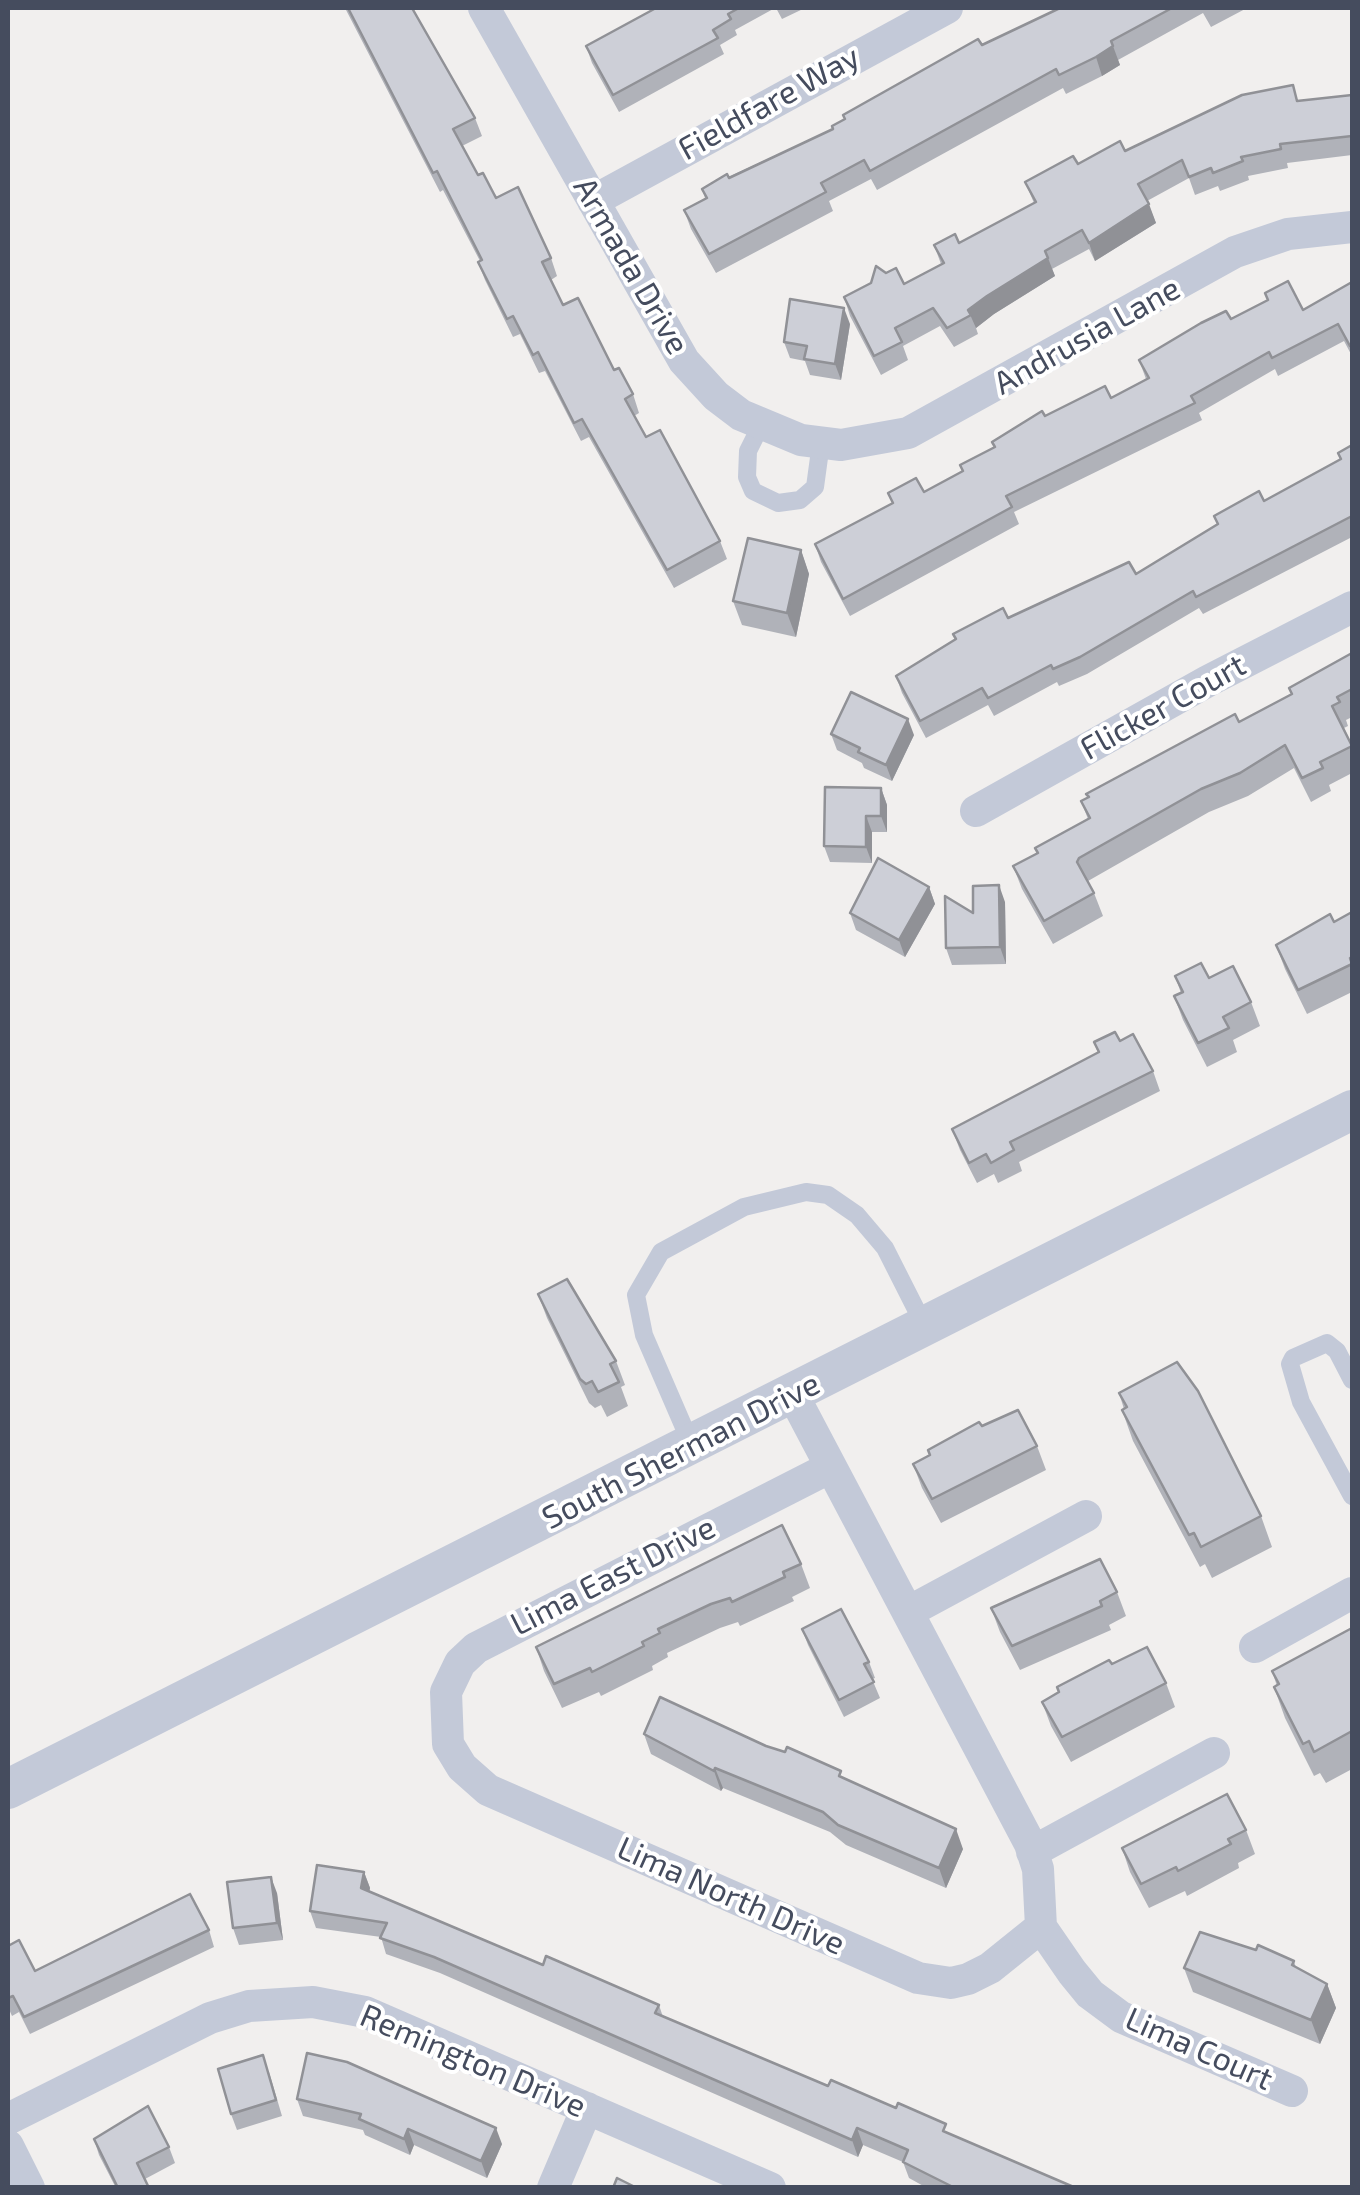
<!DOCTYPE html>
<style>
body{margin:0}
#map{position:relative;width:1360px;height:2195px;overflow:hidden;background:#f1efee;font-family:"Exo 2",sans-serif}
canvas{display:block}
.frame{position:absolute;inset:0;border:10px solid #454c5e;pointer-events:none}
</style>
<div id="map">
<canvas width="1360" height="2195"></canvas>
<div class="frame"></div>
</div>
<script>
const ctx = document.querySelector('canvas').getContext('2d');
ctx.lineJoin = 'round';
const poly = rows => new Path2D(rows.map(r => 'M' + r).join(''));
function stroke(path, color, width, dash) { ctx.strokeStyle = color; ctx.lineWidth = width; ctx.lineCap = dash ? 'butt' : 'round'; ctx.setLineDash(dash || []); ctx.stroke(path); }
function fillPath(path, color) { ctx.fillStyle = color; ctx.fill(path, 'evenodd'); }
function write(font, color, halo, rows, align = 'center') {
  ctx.font = font + ' "Exo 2",sans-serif'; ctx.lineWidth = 8; ctx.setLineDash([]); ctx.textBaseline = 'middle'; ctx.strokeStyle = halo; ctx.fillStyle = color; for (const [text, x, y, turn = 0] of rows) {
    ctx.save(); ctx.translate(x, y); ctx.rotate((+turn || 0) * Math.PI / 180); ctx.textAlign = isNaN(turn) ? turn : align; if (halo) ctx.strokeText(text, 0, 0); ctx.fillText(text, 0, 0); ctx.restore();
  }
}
const service = poly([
 [761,425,748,451,747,477,753,491,778,503,800,500,815,487,821,443],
 [1352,1380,1337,1351,1327,1343,1293,1358,1290,1364,1301,1402,1352,1496],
 [692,1446,644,1335,636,1295,661,1252,744,1207,806,1192,828,1195,857,1215,885,1248,925,1327]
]);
const minor = poly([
 [484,8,684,361,716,396,741,415,801,440,841,445,908,433,1235,252,1288,234,1352,227],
 [593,201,947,8],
 [976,811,1208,681,1352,607],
 [793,1395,1030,1844,1038,1869,1041,1927,1072,1972,1090,1994,1121,2017,1292,2091],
 [831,1467,476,1648,460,1663,446,1692,448,1744,462,1767,488,1790,918,1978,951,1983,968,1979,990,1968,1041,1927],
 [908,1612,1086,1516],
 [1255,1647,1352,1593],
 [1032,1852,1214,1753],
 [8,2119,210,2018,249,2006,313,2002,365,2012,770,2188],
 [8,2146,29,2188],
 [553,2188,587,2108]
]);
const tertiary = poly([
 [8,1789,1352,1110]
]);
const wall = poly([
 [345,8,412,8,475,118,482,136,462,146,478,175,551,258,557,276,551,280,563,305,633,394,639,413,634,416,646,437,720,541,727,559,674,588,589,437,581,441,545,371,539,373,520,334,513,337,485,280,478,262,480,261,443,190,440,192],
 [656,8,775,8,735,30,737,35,720,45,724,54,619,112,592,63,586,46],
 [776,8,805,8,782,19],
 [1060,8,1247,8,1211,27,1203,13,1118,60,1120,65,1102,76,1066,94,1063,88,877,190,871,179,829,201,833,211,716,273,691,229,684,210,705,198,702,189,833,129,982,45],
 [1352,95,1352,155,1287,163,1288,168,1248,176,1249,180,1220,191,1218,186,1195,195,1189,178,1147,201,1156,223,1095,261,1089,249,1052,269,1055,276,994,314,976,328,978,334,954,347,940,326,903,346,908,360,881,375,850,316,844,297,904,284,941,264,934,245,959,243,1034,203,1025,182,1078,164,1299,101],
 [1352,282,1352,356,1344,341,1278,376,1275,369,1199,413,1202,420,1014,512,1019,524,850,616,821,562,815,544,892,503,888,493,924,492,962,472,960,465,994,447,1045,416,1111,398,1146,379,1139,360,1231,319,1268,300,1265,293,1303,310],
 [850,324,841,380,810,375,805,361,790,358,784,342],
 [1352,445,1352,537,1203,614,1199,608,1087,674,1059,686,1057,682,994,716,988,705,926,738,902,693,896,676,1008,618,1136,574,1217,524,1214,516,1264,501,1340,460,1338,453],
 [801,550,809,574,796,637,742,625,733,601],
 [1352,653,1352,717,1346,720,1348,726,1344,728,1352,745,1352,773,1329,785,1331,791,1311,802,1294,768,1248,796,1209,812,1088,881,1094,893,1103,916,1053,944,1022,889,1013,866,1037,853,1035,848,1088,819,1081,801,1088,798,1086,794,1239,722,1291,694],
 [831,734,914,735,892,781,864,768,862,763,837,750],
 [881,788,887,805,887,832,872,832,872,863,830,862,824,846],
 [929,887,935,904,905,957,856,930,850,913],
 [1005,902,1006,964,952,965,946,948,973,913],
 [1352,912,1352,992,1307,1014,1285,969,1276,945,1334,922],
 [1175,976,1209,978,1251,1002,1260,1026,1233,1040,1237,1052,1207,1067,1183,1020,1174,996,1181,993],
 [1120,1041,1153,1071,1160,1091,1019,1162,1022,1171,998,1183,994,1174,977,1183,960,1150,952,1129,1098,1053,1094,1042],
 [538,1294,616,1361,625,1385,621,1387,628,1406,607,1417,601,1405,595,1408,589,1403,547,1318],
 [1119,1393,1261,1516,1272,1547,1212,1578,1205,1564,1200,1567,1133,1441,1122,1410,1124,1409],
 [982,1426,1037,1446,1046,1470,941,1523,922,1488,913,1464],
 [801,1564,810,1588,792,1597,794,1601,740,1626,738,1622,720,1628,667,1653,668,1657,652,1666,653,1670,601,1696,599,1692,562,1708,544,1671,536,1647],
 [1117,1592,1126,1616,1109,1625,1111,1630,1020,1670,1000,1632,991,1608],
 [1352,1628,1352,1769,1326,1783,1320,1773,1314,1776,1285,1718,1274,1687,1277,1686,1272,1671],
 [802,1629,869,1662,875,1678,872,1679,880,1698,844,1717,808,1645],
 [1112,1664,1166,1683,1175,1707,1071,1762,1051,1726,1042,1702],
 [644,1734,766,1746,963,1849,946,1888,846,1845,830,1832,723,1788,721,1791,651,1754],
 [1246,1830,1255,1854,1238,1863,1239,1868,1187,1896,1185,1891,1149,1908,1130,1872,1122,1848],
 [364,1872,370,1888,369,1891,543,1965,659,2005,663,2017,828,2086,950,2134,1076,2188,927,2188,909,2178,903,2162,863,2145,858,2157,440,1973,386,1954,381,1937,316,1928,310,1911],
 [277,1893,283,1940,239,1945,233,1928],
 [209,1930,214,1947,30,2034,19,2012,12,2016,8,2007,8,1946,35,1971],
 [1294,1961,1296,1968,1327,1984,1336,2008,1320,2044,1193,1992,1184,1968],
 [269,2072,282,2116,237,2130,231,2114],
 [297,2099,502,2144,487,2178,414,2145,410,2155,365,2135,363,2130,303,2116],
 [94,2139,169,2147,175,2163,145,2179,149,2188,116,2188,99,2155]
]);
const shadedWall = poly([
 [1113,46,1120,65,1102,76,1096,57],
 [1149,204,1156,223,1095,261,1089,243],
 [1048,258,1055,276,994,314,976,328,968,310,987,296],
 [844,308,850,324,841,380,835,364],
 [801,550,809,574,796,637,787,613],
 [908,719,914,735,892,781,886,765],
 [881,788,887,805,887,832,881,816],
 [866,816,872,832,872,863,866,847],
 [999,885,1005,902,1006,964,1000,947],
 [929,887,935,904,905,957,899,940],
 [715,1768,723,1788,721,1791,714,1771],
 [956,1829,963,1849,946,1888,939,1868],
 [364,1872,370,1888,367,1904,361,1888],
 [271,1877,277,1893,283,1940,277,1923],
 [1327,1984,1336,2008,1320,2044,1311,2020],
 [496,2128,502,2144,487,2178,481,2161],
 [857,2128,863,2145,858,2157,852,2140],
 [408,2129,414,2145,410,2155,404,2139]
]);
const building = poly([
 [348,8,412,8,475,118,453,129,478,175,483,173,496,198,518,187,551,258,542,262,563,305,578,298,614,370,619,368,633,394,625,399,646,437,660,430,720,541,667,570,582,419,574,423,538,352,533,355,513,316,507,319,478,262,482,260,437,171,433,173,348,8],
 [656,8,739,8,728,14,731,19,713,30,718,38,613,95,586,46,656,8],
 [1060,8,1172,8,1111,41,1113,46,1096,57,1059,75,1056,69,870,171,864,160,821,183,826,192,709,254,684,210,707,198,702,189,727,174,729,178,833,129,832,126,845,119,843,115,978,39,982,45,1060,8],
 [1293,85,1297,101,1352,95,1352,142,1352,136,1280,144,1281,149,1241,157,1243,161,1213,173,1211,168,1189,177,1182,160,1138,184,1149,204,1089,243,1082,230,1045,251,1048,258,987,296,968,310,971,315,947,328,933,308,895,328,902,342,874,356,844,297,871,283,876,266,886,273,896,268,904,284,944,263,934,245,955,234,959,243,1036,202,1025,182,1073,156,1078,164,1120,141,1125,151,1242,95,1293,85],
 [1288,281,1303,310,1352,282,1352,344,1350,346,1338,324,1272,358,1269,352,1191,396,1195,403,1006,496,1012,507,843,599,815,544,893,503,888,493,916,478,924,492,963,471,960,465,995,447,992,442,1042,411,1045,416,1105,386,1111,398,1149,378,1139,360,1201,323,1226,311,1231,319,1268,300,1265,293,1288,281],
 [790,299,844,308,835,364,804,359,807,346,784,342,790,299],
 [1352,445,1352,516,1196,597,1193,591,1080,657,1053,669,1051,665,988,698,982,688,920,721,896,676,956,639,953,634,1003,608,1008,618,1129,562,1136,574,1218,524,1214,516,1259,491,1264,501,1341,459,1338,453,1352,445],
 [748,538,801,550,787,613,733,601,748,538],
 [1352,653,1352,689,1337,697,1340,702,1332,706,1352,746,1320,762,1323,768,1302,778,1285,745,1240,773,1201,789,1079,858,1077,862,1094,893,1044,921,1013,866,1038,853,1035,848,1090,818,1081,801,1089,797,1086,794,1235,714,1239,722,1292,694,1289,688,1352,653],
 [851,692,908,719,886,765,858,752,860,748,831,734,851,692],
 [825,787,881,788,881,816,866,816,866,847,824,846,825,787],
 [878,858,929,887,899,940,850,913,878,858],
 [999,885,1000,947,946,948,945,896,973,913,973,886,999,885],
 [1352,912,1352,957,1350,958,1352,964,1298,990,1276,945,1330,914,1334,922,1352,912],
 [1201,963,1209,978,1233,966,1251,1002,1223,1017,1229,1028,1198,1043,1174,996,1183,992,1175,976,1201,963],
 [1115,1032,1120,1041,1133,1034,1153,1071,1010,1142,1014,1150,991,1163,986,1154,969,1163,952,1129,1099,1052,1094,1042,1115,1032],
 [567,1279,616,1361,610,1364,619,1382,598,1392,592,1381,586,1384,580,1379,538,1294,567,1279],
 [1177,1362,1198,1391,1261,1516,1201,1547,1194,1533,1189,1535,1122,1410,1127,1407,1119,1393,1177,1362],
 [1018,1410,1037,1446,932,1499,913,1464,930,1455,928,1450,979,1422,982,1426,1018,1410],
 [782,1525,801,1564,783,1572,785,1577,732,1602,730,1598,711,1604,658,1629,660,1633,642,1642,644,1646,592,1672,590,1668,554,1684,536,1647,782,1525],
 [1100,1559,1117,1592,1100,1601,1102,1606,1012,1646,991,1608,1100,1559],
 [841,1609,869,1662,864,1664,874,1682,839,1700,802,1629,841,1609],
 [1352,1628,1352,1731,1314,1752,1309,1741,1303,1744,1274,1687,1279,1684,1272,1671,1352,1628],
 [1147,1647,1166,1683,1062,1737,1042,1702,1059,1692,1057,1687,1109,1660,1112,1664,1147,1647],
 [660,1697,766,1746,785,1752,787,1747,841,1771,839,1776,956,1829,939,1868,838,1825,823,1812,715,1768,714,1771,644,1734,660,1697],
 [1227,1794,1246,1830,1228,1839,1231,1844,1178,1871,1176,1867,1141,1884,1122,1848,1227,1794],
 [317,1865,364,1872,361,1888,543,1965,546,1956,659,2005,655,2013,828,2086,831,2080,896,2108,898,2103,946,2124,943,2131,1076,2188,955,2188,903,2162,908,2150,857,2128,852,2140,434,1957,380,1938,387,1923,310,1911,317,1865],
 [271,1877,277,1923,233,1928,227,1882,271,1877],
 [190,1894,209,1930,24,2017,13,1996,8,1998,8,1946,19,1940,35,1971,190,1894],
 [1200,1932,1256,1950,1258,1945,1294,1961,1292,1965,1327,1984,1311,2020,1184,1968,1200,1932],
 [307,2053,347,2062,496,2128,481,2161,408,2129,404,2139,359,2119,361,2114,297,2099,307,2053],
 [263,2055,276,2100,231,2114,218,2069,263,2055],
 [148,2106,169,2147,137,2163,149,2188,118,2188,94,2139,148,2106],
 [617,2178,637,2188,613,2188,617,2178]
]);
const streetNames = [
 ["Fieldfare Way",769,103,-29],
 ["Armada Drive",631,266,60],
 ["Andrusia Lane",1087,336,-29],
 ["Flicker Court",1163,707,-29],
 ["South Sherman Drive",681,1451,-27],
 ["Lima East Drive",613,1576,-27],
 ["Lima North Drive",731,1896,24],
 ["Lima Court",1199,2049,24],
 ["Remington Drive",473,2061,23]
];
stroke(service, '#c3c9d8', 18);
stroke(minor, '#c3c9d8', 32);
stroke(tertiary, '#c3c9d8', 40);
fillPath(wall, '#b0b2b9');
fillPath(shadedWall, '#909196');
fillPath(building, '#cdcfd7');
stroke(building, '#909196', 2.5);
write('32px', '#454c5e', '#fff', streetNames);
</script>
